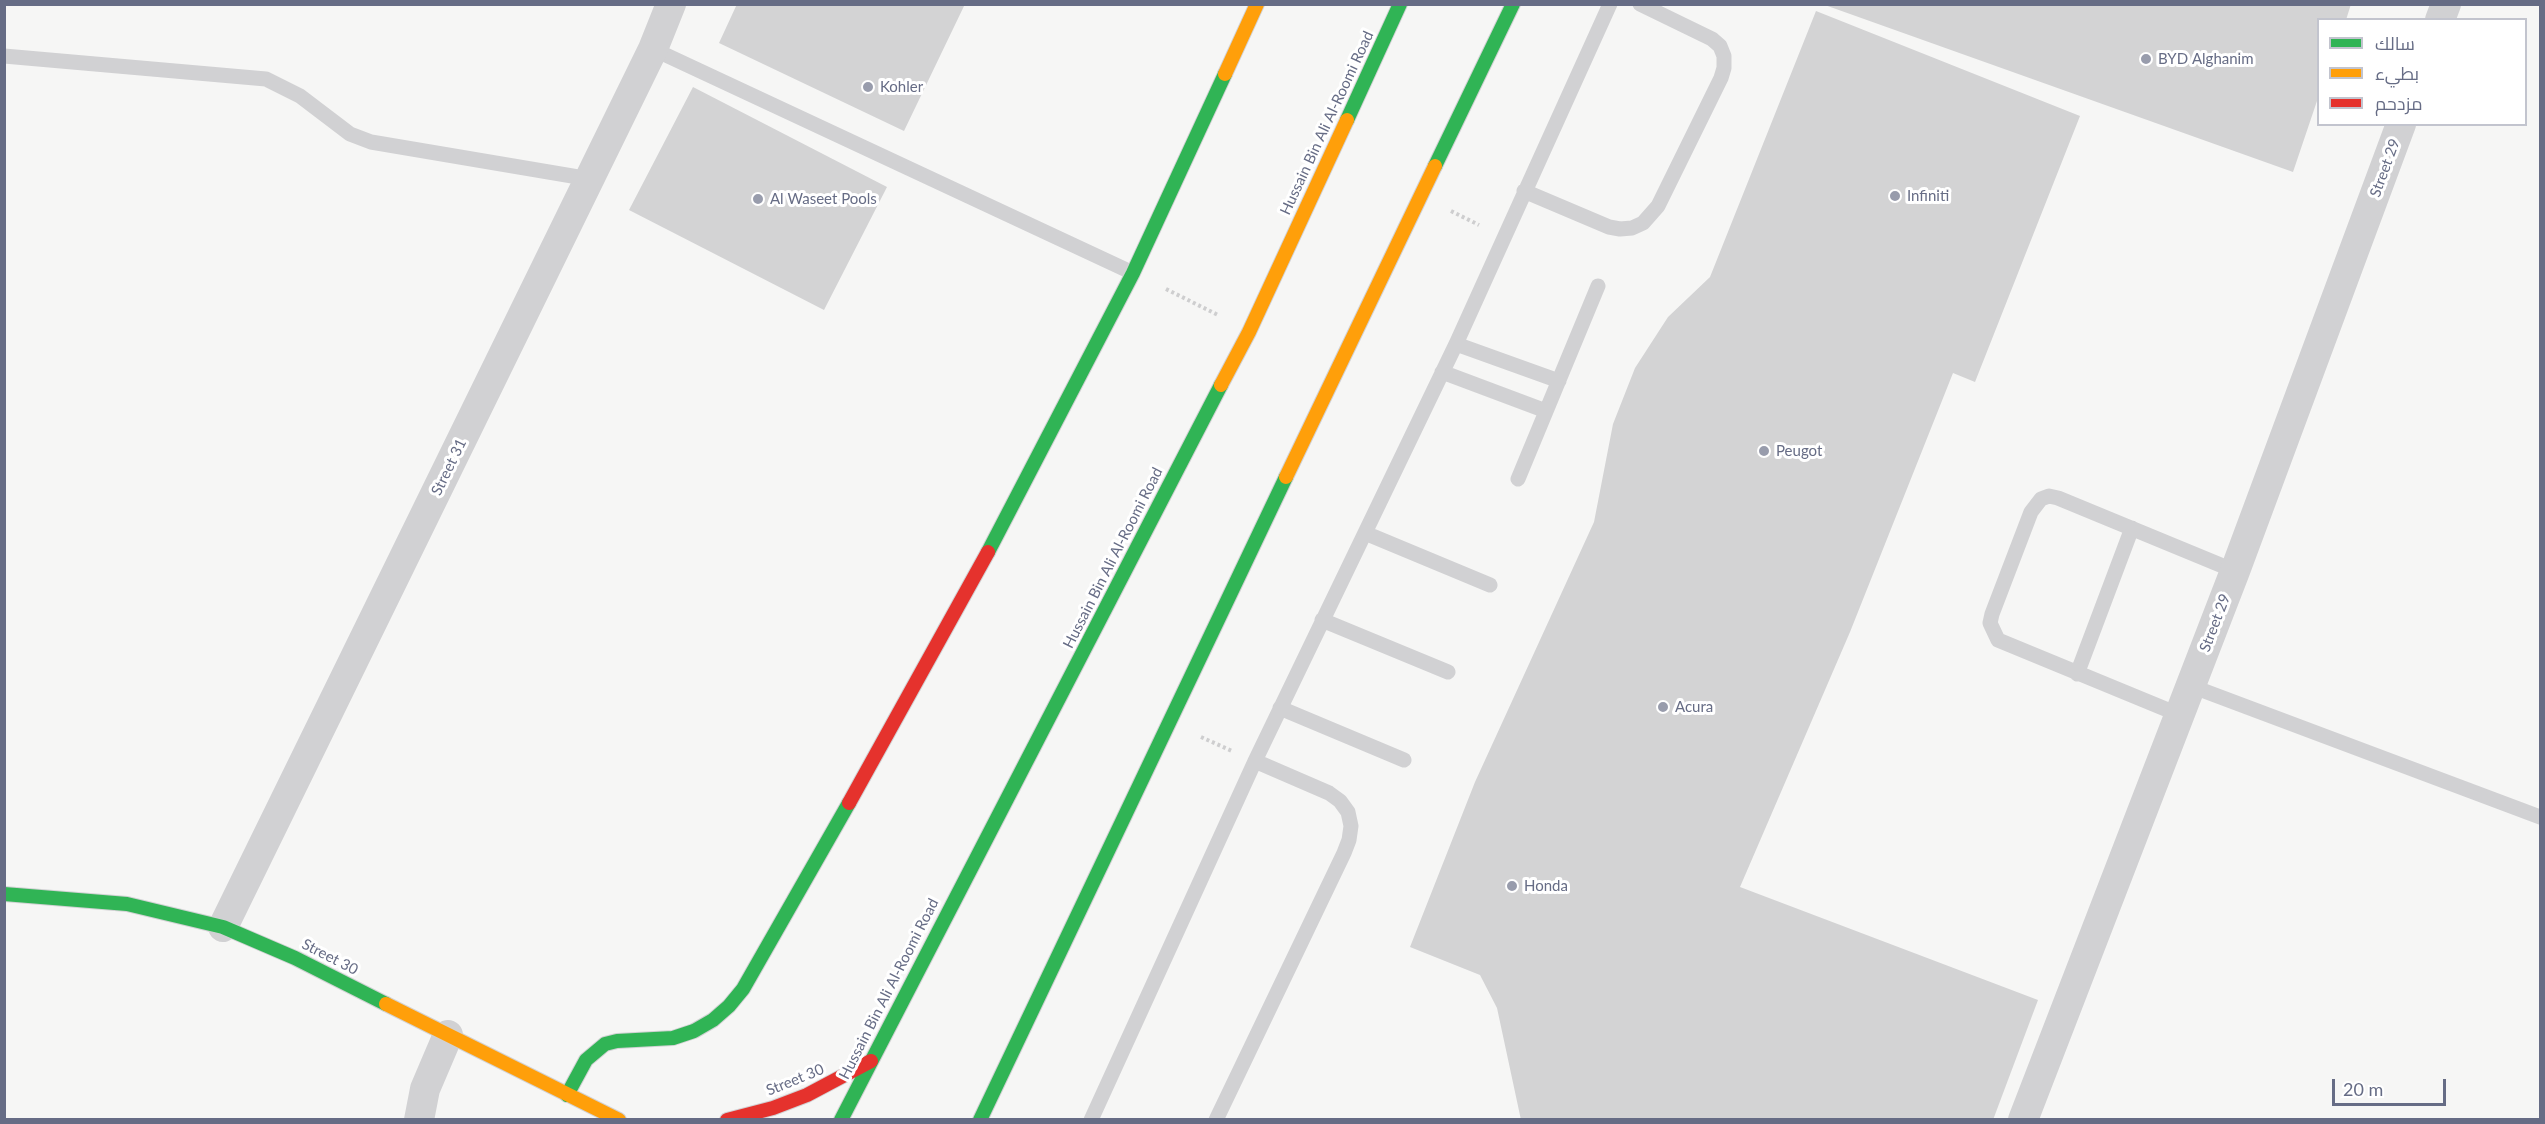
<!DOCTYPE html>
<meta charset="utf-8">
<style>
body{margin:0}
#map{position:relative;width:2545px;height:1124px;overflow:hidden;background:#f6f6f5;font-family:Lato,Cairo,sans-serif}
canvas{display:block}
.frame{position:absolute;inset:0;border:6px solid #666c85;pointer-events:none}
.legend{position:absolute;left:2317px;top:18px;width:210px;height:108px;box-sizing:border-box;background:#fff;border:2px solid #c2c4ce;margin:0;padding:8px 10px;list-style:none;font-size:18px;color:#666c85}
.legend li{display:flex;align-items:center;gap:12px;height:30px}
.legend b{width:30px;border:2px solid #c2c4ce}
.scale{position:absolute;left:2332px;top:1079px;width:114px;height:27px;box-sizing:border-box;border:3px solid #666c85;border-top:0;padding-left:8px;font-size:18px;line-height:21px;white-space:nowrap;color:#666c85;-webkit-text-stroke:4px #fff;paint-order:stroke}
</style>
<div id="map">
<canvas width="2545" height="1124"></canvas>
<div class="frame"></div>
<ul class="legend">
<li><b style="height:8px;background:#30b455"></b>سالك</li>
<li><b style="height:8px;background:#ff9f0a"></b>بطيء</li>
<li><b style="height:8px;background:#e5322d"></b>مزدحم</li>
</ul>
<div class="scale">20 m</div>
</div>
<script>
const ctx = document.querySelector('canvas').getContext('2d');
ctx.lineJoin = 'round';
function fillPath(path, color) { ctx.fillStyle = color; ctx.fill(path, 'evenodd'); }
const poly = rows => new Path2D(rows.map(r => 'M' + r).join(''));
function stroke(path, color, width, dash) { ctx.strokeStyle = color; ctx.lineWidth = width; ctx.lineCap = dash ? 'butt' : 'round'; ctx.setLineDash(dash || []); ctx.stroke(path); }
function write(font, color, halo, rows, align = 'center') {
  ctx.font = font + ' Lato,sans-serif'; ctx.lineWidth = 6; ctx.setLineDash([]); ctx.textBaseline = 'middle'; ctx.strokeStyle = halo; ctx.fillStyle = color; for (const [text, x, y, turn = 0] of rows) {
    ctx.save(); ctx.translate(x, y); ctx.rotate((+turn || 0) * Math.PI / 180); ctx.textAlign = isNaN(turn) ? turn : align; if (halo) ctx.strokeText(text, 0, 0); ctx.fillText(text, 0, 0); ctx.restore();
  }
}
const building = poly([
 [737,4,965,4,904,131,719,43],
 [1822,4,2351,4,2346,20,2318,20,2318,98,2293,172],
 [1816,11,2080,116,1975,382,1953,373,1850,632,1740,887,2038,1000,1993,1120,1521,1120,1497,1008,1480,975,1410,947,1475,782,1594,522,1613,424,1635,368,1668,317,1710,277],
 [693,87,887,187,824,310,629,210]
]);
const path = poly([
 [1451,211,1479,225],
 [1166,289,1218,315],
 [1201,737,1232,751]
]);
const lane = poly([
 [653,49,1133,273],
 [4,56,266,79,300,96,350,134,371,142,590,179],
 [1524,191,1609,227,1620,229,1632,228,1643,223,1658,206,1721,78,1724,68,1724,56,1720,46,1712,39,1640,4],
 [1456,344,1559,381],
 [1442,372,1546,411],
 [1518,479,1598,286],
 [1365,533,1490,585],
 [1322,620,1448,672],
 [2077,674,2132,528],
 [2191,686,2540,817],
 [1280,708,1404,760],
 [2180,715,1998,640,1990,623,1992,614,2031,512,2041,499,2049,496,2058,498,2235,571],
 [1091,1120,1255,761,1456,344,1610,4],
 [1216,1120,1344,853,1349,840,1351,826,1348,812,1340,801,1329,793,1255,761]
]);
const street = poly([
 [2440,20,2446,4],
 [223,927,653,49,671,4],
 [419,1120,425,1089,448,1035],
 [2023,1120,2235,571,2401,124]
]);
const fast = poly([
 [1347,120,1400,4],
 [1435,166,1513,4],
 [988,552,1133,273,1225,74],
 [4,894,127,904,223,927,295,958,386,1004],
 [567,1095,586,1060,605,1044,617,1041,673,1038,694,1031,713,1020,729,1006,743,989,849,803],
 [841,1120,1221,385],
 [980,1120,1286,477]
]);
const slow = poly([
 [1225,74,1257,4],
 [1221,385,1249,332,1347,120],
 [1286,477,1435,166],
 [386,1004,619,1120]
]);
const jam = poly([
 [849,803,988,552],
 [727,1120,773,1108,807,1095,871,1061]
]);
const markers = [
 [2146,59,6,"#989cac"],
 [868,87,6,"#989cac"],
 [1895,196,6,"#989cac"],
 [758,199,6,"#989cac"],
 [1764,451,6,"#989cac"],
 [1663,707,6,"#989cac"],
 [1512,886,6,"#989cac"]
];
const poiNames = [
 ["BYD Alghanim",2158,59],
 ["Kohler",880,87],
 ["Infiniti",1907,196],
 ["Al Waseet Pools",770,199],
 ["Peugot",1776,451],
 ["Acura",1675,707],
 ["Honda",1524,886]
];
const streetNames = [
 ["Hussain Bin Ali Al-Roomi Road",1327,123,-65],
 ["Street 29",2385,168,-70],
 ["Street 31",449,467,-64],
 ["Hussain Bin Ali Al-Roomi Road",1113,558,-63],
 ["Street 29",2215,623,-69],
 ["Street 30",330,957,27],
 ["Hussain Bin Ali Al-Roomi Road",889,989,-63],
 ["Street 30",795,1080,-22]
];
fillPath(building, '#d3d3d4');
stroke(fast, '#d2d2d4', 16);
stroke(slow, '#d2d2d4', 16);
stroke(jam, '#d2d2d4', 16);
stroke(path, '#cececf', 4, [3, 3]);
stroke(lane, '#d1d1d3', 15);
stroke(street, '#d1d1d3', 30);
stroke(fast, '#30b455', 14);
stroke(slow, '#ff9f0a', 14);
stroke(jam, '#e5322d', 14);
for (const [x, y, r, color] of markers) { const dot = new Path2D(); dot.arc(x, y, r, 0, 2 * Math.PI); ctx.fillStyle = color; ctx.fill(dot); stroke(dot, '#fff', 2); }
write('15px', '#666c85', '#fff', poiNames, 'left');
write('15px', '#666c85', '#fff', streetNames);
</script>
